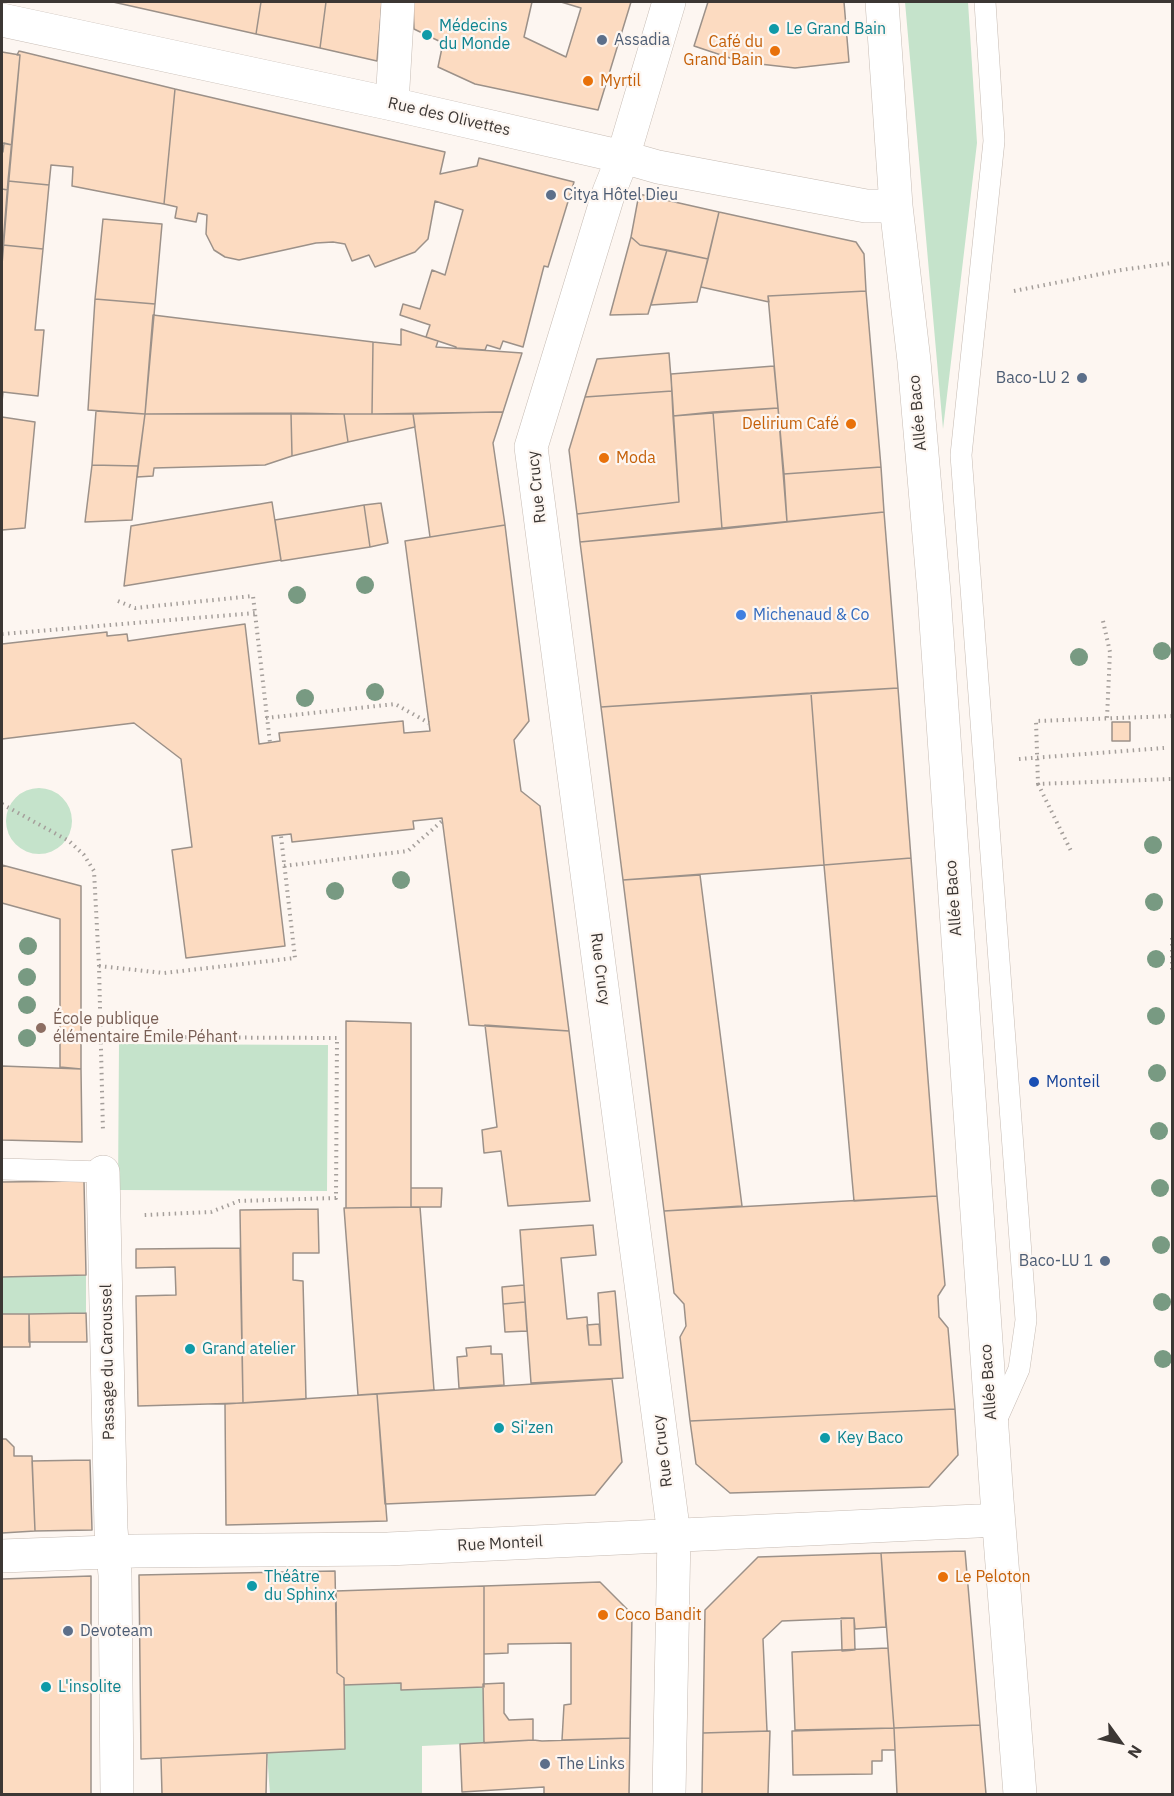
<!DOCTYPE html>
<meta charset="utf-8">
<style>
body{margin:0}
#map{position:relative;width:1174px;height:1796px;overflow:hidden;background:#fdf6f1;font-family:"IBM Plex Sans",sans-serif}
canvas{display:block}
.frame{position:absolute;inset:0;border:3px solid #3c3734;pointer-events:none}
.north{position:absolute;left:1090px;top:1712px;width:60px;height:60px;-webkit-text-stroke:4px #fdf6f1;paint-order:stroke;rotate:123deg;font-size:16px;font-weight:700;line-height:24px;text-align:center;color:#3c3734}
.north::after{content:'';display:block;margin:auto;width:21px;height:27px;background:#3c3734;clip-path:polygon(50% 0,100% 100%,50% 72%,0 100%)}
</style>
<div id="map">
<canvas width="1174" height="1796"></canvas>
<div class="frame"></div>
<div class="north">N</div>
</div>
<script>
const ctx = document.querySelector('canvas').getContext('2d');
ctx.lineJoin = 'round';
function fillPath(path, color) { ctx.fillStyle = color; ctx.fill(path, 'evenodd'); }
const poly = rows => new Path2D(rows.map(r => 'M' + r).join(''));
function stroke(path, color, width, dash) { ctx.strokeStyle = color; ctx.lineWidth = width; ctx.lineCap = dash ? 'butt' : 'round'; ctx.setLineDash(dash || []); ctx.stroke(path); }
function write(font, color, halo, rows, align = 'center') {
  ctx.font = font + ' "IBM Plex Sans",sans-serif'; ctx.lineWidth = 4.5; ctx.setLineDash([]); ctx.textBaseline = 'middle'; ctx.strokeStyle = halo; ctx.fillStyle = color; for (const [text, x, y, turn = 0] of rows) {
    ctx.save(); ctx.translate(x, y); ctx.rotate((+turn || 0) * Math.PI / 180); ctx.textAlign = isNaN(turn) ? turn : align; if (halo) ctx.strokeText(text, 0, 0); ctx.fillText(text, 0, 0); ctx.restore();
  }
}
const green = poly([
 [905,2,968,2,977,143,943,429],
 '6 821a33 33 0 1 1 66 0a33 33 0 1 1-66 0Z',
 [119,1044,328,1045,327,1191,118,1190],
 [86,1275,86,1313,2,1315,2,1277],
 [401,1683,402,1690,484,1687,484,1743,422,1746,422,1794,270,1794,267,1753,345,1749,344,1685]
]);
const building = poly([
 [113,2,261,2,256,34,113,2],
 [261,2,326,2,320,48,256,34,261,2],
 [326,2,382,2,377,61,320,48,326,2],
 [413,2,532,2,524,37,566,57,581,8,561,2,631,2,598,110,475,84,438,67,443,43,414,29,413,2],
 [708,2,844,2,849,62,795,68,742,62,694,46,708,2],
 [19,51,175,89,164,204,72,186,73,167,51,165,49,185,8,181,20,55,17,55,19,51],
 [2,52,20,55,12,145,2,143,2,52],
 [175,89,445,152,440,174,477,166,479,158,574,182,548,267,544,266,523,347,503,341,500,349,487,345,485,350,456,348,456,347,426,337,430,325,400,315,403,304,420,309,432,270,445,275,463,210,435,201,428,239,415,252,375,267,369,255,352,261,345,244,333,242,316,243,239,260,225,257,214,250,206,234,207,215,198,213,196,222,175,218,177,207,164,204,175,89],
 [4,143,12,145,8,190,2,189,2,152,3,152,4,143],
 [8,181,49,185,43,249,3,245,8,181],
 [2,189,8,190,2,265,2,189],
 [639,194,719,212,708,259,640,245,631,237,639,194],
 [719,212,856,242,864,254,866,291,768,296,769,302,701,287,719,212],
 [103,219,162,224,155,304,95,299,103,219],
 [631,237,640,245,667,250,648,314,610,315,631,237],
 [3,245,43,249,35,330,44,330,38,396,3,392,2,402,2,265,3,245],
 [667,250,708,259,697,302,651,305,667,250],
 [866,291,881,467,784,474,768,296,866,291],
 [95,299,155,304,145,414,88,410,95,299],
 [153,315,373,342,372,414,145,414,153,315],
 [401,329,438,341,436,347,522,353,503,412,372,414,373,342,401,345,401,329],
 [669,353,672,391,585,397,597,359,669,353],
 [774,366,778,408,673,416,671,374,774,366],
 [672,391,679,502,577,514,569,450,585,397,672,391],
 [778,408,787,522,722,529,713,412,778,408],
 [96,411,145,414,138,466,92,465,96,411],
 [493,412,503,412,493,443,505,525,430,537,413,414,493,412],
 [713,412,722,529,580,542,577,514,679,502,673,416,713,412],
 [291,413,292,456,265,465,154,468,153,476,137,477,145,414,291,413],
 [291,413,344,414,348,442,292,456,291,413],
 [344,414,413,414,415,427,348,442,344,414],
 [2,417,35,422,25,528,2,530,2,417],
 [92,465,138,466,132,520,85,522,92,465],
 [881,467,884,512,787,522,784,474,881,467],
 [272,502,281,560,124,586,131,526,272,502],
 [381,503,388,543,370,547,364,505,381,503],
 [364,505,370,547,281,561,275,520,364,505],
 [884,512,898,688,601,707,580,542,884,512],
 [505,525,529,721,514,740,521,791,540,806,569,1031,469,1025,442,818,413,821,414,829,292,842,291,834,272,836,285,946,186,958,172,850,192,847,181,759,134,723,2,739,2,644,107,632,107,636,127,634,128,641,245,624,259,744,280,741,279,733,403,721,404,733,430,731,405,541,505,525],
 [898,688,911,858,824,865,811,693,898,688],
 [811,693,824,865,623,880,601,707,811,693],
 [1112,722,1130,722,1130,741,1112,741,1112,722],
 [911,858,937,1196,854,1201,824,865,911,858],
 [2,865,81,886,81,1069,60,1067,60,919,2,903,2,865],
 [700,875,742,1206,664,1211,623,880,700,875],
 [346,1021,411,1023,411,1207,346,1208,346,1021],
 [485,1025,569,1031,590,1201,508,1206,501,1151,484,1153,482,1130,497,1127,485,1025],
 [2,1066,81,1069,82,1142,2,1140,2,1066],
 [84,1181,86,1275,2,1277,2,1182,84,1181],
 [411,1188,442,1188,441,1207,411,1207,411,1188],
 [937,1196,945,1285,938,1296,939,1317,948,1328,955,1409,690,1421,680,1337,686,1326,684,1304,674,1293,664,1211,937,1196],
 [420,1207,434,1390,358,1395,344,1208,420,1207],
 [318,1209,319,1253,293,1253,293,1280,303,1281,306,1399,243,1403,240,1210,318,1209],
 [593,1225,596,1255,561,1258,567,1319,587,1317,589,1345,601,1345,598,1293,615,1291,623,1378,531,1383,520,1230,593,1225],
 [240,1248,243,1403,138,1406,136,1296,176,1295,175,1267,136,1268,136,1249,240,1248],
 [524,1285,525,1302,503,1304,502,1287,524,1285],
 [525,1302,527,1331,505,1332,503,1304,525,1302],
 [86,1313,87,1342,29,1342,29,1314,86,1313],
 [2,1314,29,1314,30,1347,2,1347,2,1314],
 [599,1324,601,1345,589,1345,587,1325,599,1324],
 [491,1346,491,1354,502,1354,504,1385,459,1388,457,1357,467,1356,466,1348,491,1346],
 [612,1379,622,1462,595,1495,385,1504,377,1394,612,1379],
 [377,1394,387,1521,226,1525,225,1404,377,1394],
 [955,1409,958,1455,929,1487,730,1493,696,1464,690,1421,955,1409],
 [2,1439,6,1439,14,1447,14,1456,32,1456,35,1531,2,1533,2,1439],
 [90,1460,92,1530,35,1531,32,1461,90,1460],
 [965,1551,980,1725,894,1728,881,1553,965,1551],
 [881,1553,886,1627,855,1629,854,1618,782,1621,763,1639,767,1731,703,1733,705,1610,758,1557,881,1553],
 [335,1571,337,1673,344,1678,345,1749,141,1759,139,1575,335,1571],
 [91,1576,91,1794,2,1794,2,1579,91,1576],
 [600,1582,632,1614,630,1738,562,1740,564,1705,571,1704,571,1643,508,1644,508,1653,484,1654,484,1586,600,1582],
 [484,1586,484,1687,401,1690,401,1683,344,1685,344,1678,337,1673,336,1591,484,1586],
 [841,1618,854,1618,855,1650,842,1651,841,1618],
 [888,1648,894,1728,795,1730,792,1652,888,1648],
 [504,1683,504,1713,509,1720,533,1719,533,1740,484,1743,483,1684,504,1683],
 [980,1725,986,1794,897,1794,894,1728,980,1725],
 [894,1728,895,1750,882,1750,882,1761,872,1761,872,1774,793,1775,792,1731,894,1728],
 [770,1731,768,1794,702,1794,703,1733,770,1731],
 [630,1738,629,1794,544,1794,544,1787,462,1792,460,1744,533,1740,542,1741,630,1738],
 [267,1753,266,1794,162,1794,161,1758,267,1753]
]);
const path = poly([
 [1014,291,1121,270,1172,263],
 [118,601,135,608,253,596,270,743],
 [1103,621,1110,652,1107,718],
 [2,634,255,613],
 [1172,716,1036,721,1038,784,1172,779],
 [266,718,395,704,429,723],
 [1019,759,1164,748],
 [1038,784,1072,853],
 [2,804,69,841,84,855,94,871,99,966,103,1132],
 [284,866,408,851,442,821],
 [1172,938,1172,973],
 [99,966,164,973,295,958,281,836],
 [101,1037,337,1038,336,1198,239,1201,211,1212,144,1215]
]);
const lane = poly([
 [985,2,994,141,961,455,1026,1320,1019,1369,995,1423],
 [2,1169,103,1172]
]);
const street = poly([
 [669,2,623,157,609,192,531,447,674,1535,669,1794],
 [882,2,896,206,914,361,934,593,997,1500,1020,1794],
 [2,20,392,104,623,157,658,167,866,206,896,206],
 [392,104,398,2],
 [103,1172,111,1529,115,1575,117,1794],
 [2,1556,135,1551,388,1549,998,1520]
]);
const trees = [
 [365,585],
 [297,595],
 [1162,651],
 [1079,657],
 [375,692],
 [305,698],
 [1153,845],
 [401,880],
 [335,891],
 [1154,902],
 [28,946],
 [1156,959],
 [27,977],
 [27,1005],
 [1156,1016],
 [27,1038],
 [1157,1073],
 [1159,1131],
 [1160,1188],
 [1161,1245],
 [1162,1302],
 [1163,1359]
];
const markers = [
 [774,29,6,"#0f9aa8"],
 [427,35,6,"#0f9aa8"],
 [602,40,6,"#5c6f8a"],
 [775,51,6,"#e8710a"],
 [588,81,6,"#e8710a"],
 [551,195,6,"#5c6f8a"],
 [1082,378,6,"#5c6f8a"],
 [851,424,6,"#e8710a"],
 [604,458,6,"#e8710a"],
 [741,615,6,"#3f7fe0"],
 [41,1028,6,"#8d6e63"],
 [1034,1082,6,"#1a4fb4"],
 [1105,1261,6,"#5c6f8a"],
 [190,1349,6,"#0f9aa8"],
 [499,1428,6,"#0f9aa8"],
 [825,1438,6,"#0f9aa8"],
 [943,1577,6,"#e8710a"],
 [252,1586,6,"#0f9aa8"],
 [603,1615,6,"#e8710a"],
 [68,1631,6,"#5c6f8a"],
 [46,1687,6,"#0f9aa8"],
 [545,1764,6,"#5c6f8a"]
];
const cultureNames = [
 ["Médecins",439,26],
 ["du Monde",439,44],
 ["Le Grand Bain",786,29],
 ["Grand atelier",202,1349],
 ["Si'zen",511,1428],
 ["Key Baco",837,1438],
 ["Théâtre",264,1577],
 ["du Sphinx",264,1595],
 ["L'insolite",58,1687]
];
const serviceNames = [
 ["Assadia",614,40],
 ["Citya Hôtel Dieu",563,195],
 ["Baco-LU 2",1070,378,"right"],
 ["Baco-LU 1",1093,1261,"right"],
 ["Devoteam",80,1631],
 ["The Links",557,1764]
];
const foodNames = [
 ["Café du",763,42,"right"],
 ["Grand Bain",763,60,"right"],
 ["Myrtil",600,81],
 ["Delirium Café",839,424,"right"],
 ["Moda",616,458],
 ["Le Peloton",955,1577],
 ["Coco Bandit",615,1615]
];
const streetNames = [
 ["Rue des Olivettes",449,117,13],
 ["Allée Baco",918,413,-95],
 ["Rue Crucy",537,487,-96],
 ["Allée Baco",954,898,-94],
 ["Rue Crucy",600,969,83],
 ["Passage du Caroussel",108,1362,-91],
 ["Allée Baco",989,1382,-94],
 ["Rue Crucy",663,1451,-97],
 ["Rue Monteil",500,1544,-3]
];
const shopNames = [
 ["Michenaud & Co",753,615]
];
const educationNames = [
 ["École publique",53,1019],
 ["élémentaire Émile Péhant",53,1037]
];
const transitNames = [
 ["Monteil",1046,1082]
];
fillPath(green, '#c5e3cb');
fillPath(building, '#fcdbc1');
stroke(building, '#9c9189', 1.5);
stroke(lane, '#c6bbb3', 22);
stroke(street, '#c6bbb3', 34);
stroke(path, '#a59f9b', 4, [1.5, 4.5]);
stroke(lane, '#fff', 21);
stroke(street, '#fff', 33);
ctx.fillStyle = '#789a82';
for (const [x, y] of trees) { ctx.beginPath(); ctx.arc(x, y, 9, 0, 2 * Math.PI); ctx.fill(); }
for (const [x, y, r, color] of markers) { const dot = new Path2D(); dot.arc(x, y, r, 0, 2 * Math.PI); ctx.fillStyle = color; ctx.fill(dot); stroke(dot, '#fdf6f1', 2); }
write('16px', '#0d838f', '#fdf6f1', cultureNames, 'left');
write('16px', '#4e5e75', '#fdf6f1', serviceNames, 'left');
write('16px', '#c56008', '#fdf6f1', foodNames, 'left');
write('16px', '#3c3734', '#fdf6f1', streetNames);
write('16px', '#366cbe', '#fdf6f1', shopNames, 'left');
write('16px', '#785e54', '#fdf6f1', educationNames, 'left');
write('16px', '#164399', '#fdf6f1', transitNames, 'left');
</script>
